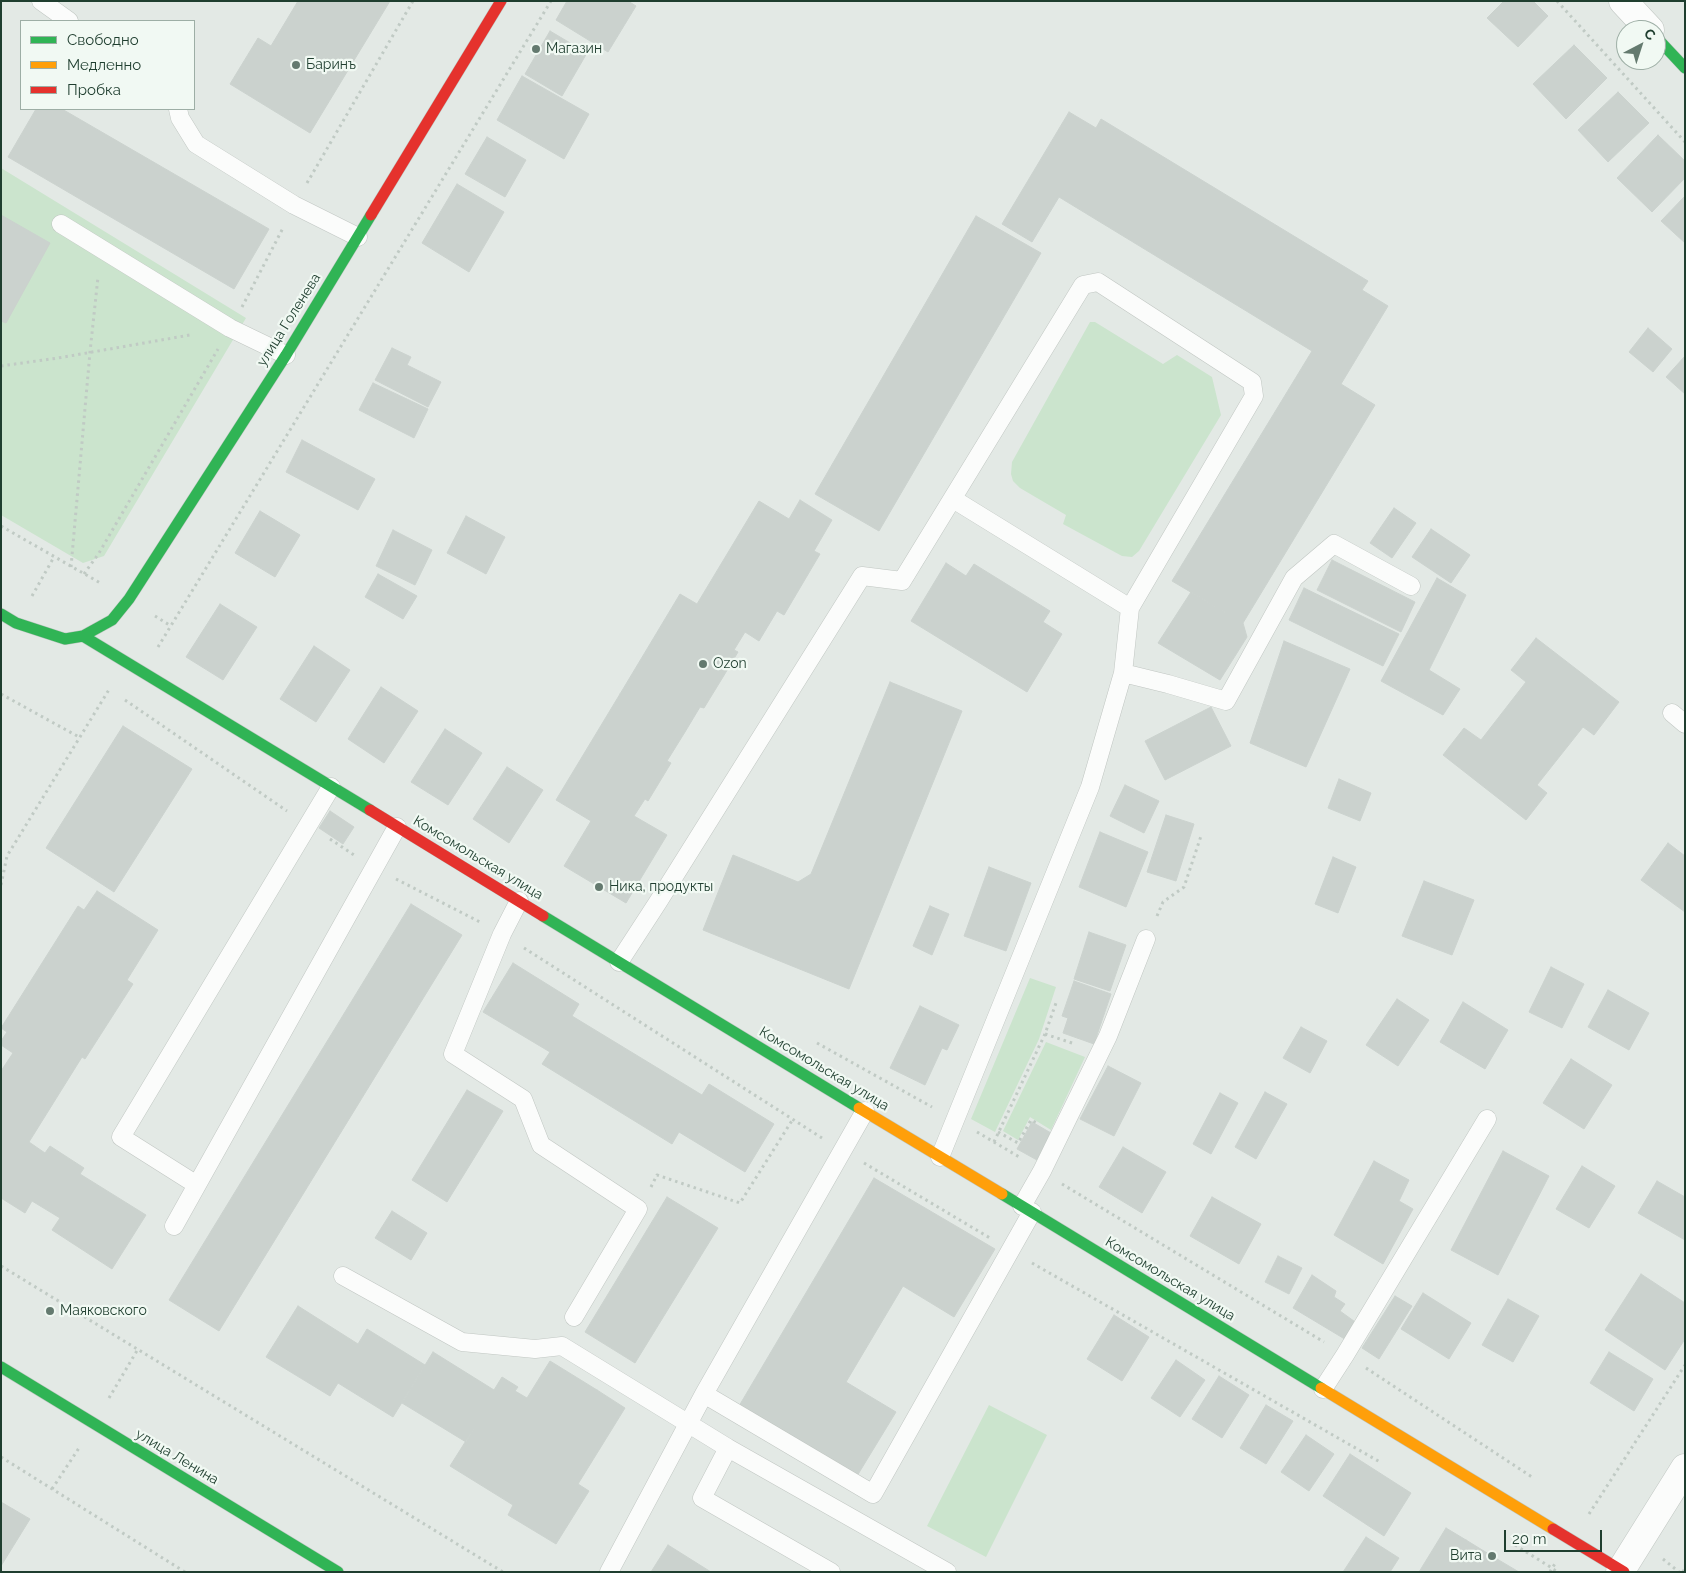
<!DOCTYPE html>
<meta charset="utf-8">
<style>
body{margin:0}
#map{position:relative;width:1686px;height:1573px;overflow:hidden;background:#e3e9e5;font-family:Raleway,sans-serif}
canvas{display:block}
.frame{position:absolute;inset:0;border:2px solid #1f3e2f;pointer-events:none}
.legend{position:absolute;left:20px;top:20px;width:175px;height:90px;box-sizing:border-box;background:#f1f9f3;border:1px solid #9daea5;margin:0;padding:6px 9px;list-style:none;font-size:15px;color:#1f3e2f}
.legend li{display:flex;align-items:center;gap:10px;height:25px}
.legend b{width:25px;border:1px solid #9daea5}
.north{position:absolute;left:1616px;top:20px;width:50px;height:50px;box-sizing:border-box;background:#f1f9f3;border:1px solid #9daea5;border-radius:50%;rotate:40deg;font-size:14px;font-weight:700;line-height:20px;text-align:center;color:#1f3e2f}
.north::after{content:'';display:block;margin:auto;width:18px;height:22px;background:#647a6f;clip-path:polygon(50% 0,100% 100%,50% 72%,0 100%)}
.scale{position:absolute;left:1504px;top:1530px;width:98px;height:22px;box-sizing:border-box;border:2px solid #1f3e2f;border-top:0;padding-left:6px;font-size:15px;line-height:18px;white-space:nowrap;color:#1f3e2f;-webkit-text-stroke:4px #f1f9f3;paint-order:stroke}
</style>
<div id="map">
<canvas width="1686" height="1573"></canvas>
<div class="frame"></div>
<ul class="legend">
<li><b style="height:6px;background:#30b455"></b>Свободно</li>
<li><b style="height:6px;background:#ff9f0a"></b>Медленно</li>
<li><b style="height:6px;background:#e5322d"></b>Пробка</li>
</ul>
<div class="north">С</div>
<div class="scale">20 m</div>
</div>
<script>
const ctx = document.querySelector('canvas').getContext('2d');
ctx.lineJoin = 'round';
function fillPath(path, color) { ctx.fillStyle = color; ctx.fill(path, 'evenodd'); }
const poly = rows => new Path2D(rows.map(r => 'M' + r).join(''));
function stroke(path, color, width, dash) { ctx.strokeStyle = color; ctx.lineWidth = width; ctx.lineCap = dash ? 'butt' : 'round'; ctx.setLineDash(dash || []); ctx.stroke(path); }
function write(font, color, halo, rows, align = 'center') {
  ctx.font = font + ' Raleway,sans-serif'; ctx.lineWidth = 4.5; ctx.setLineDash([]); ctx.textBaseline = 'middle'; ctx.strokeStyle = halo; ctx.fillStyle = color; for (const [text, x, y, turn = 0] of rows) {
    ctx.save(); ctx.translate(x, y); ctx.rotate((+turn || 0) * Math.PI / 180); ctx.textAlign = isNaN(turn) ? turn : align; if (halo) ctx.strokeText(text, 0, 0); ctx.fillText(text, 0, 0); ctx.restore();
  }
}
const green = poly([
 [1,168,246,318,104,556,83,563,1,515],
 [1090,322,1095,322,1163,364,1177,355,1212,377,1221,415,1139,551,1132,557,1122,556,1063,524,1066,515,1020,488,1013,481,1011,474,1012,462],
 [1030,978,1056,987,1039,1039,995,1132,971,1119],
 [1046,1042,1085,1057,1051,1130,1030,1117,1018,1140,1003,1131],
 [989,1405,1047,1435,986,1557,927,1526]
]);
const building = poly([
 [298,1,390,1,310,133,230,84,258,38,271,46,298,1],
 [567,1,628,1,636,6,608,52,556,20,567,1],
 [1504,1,1533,1,1548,16,1518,47,1487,18,1504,1],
 [550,31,587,53,562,96,525,74,550,31],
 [1574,45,1607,78,1566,119,1533,84,1574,45],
 [522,76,589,114,564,159,497,120,522,76],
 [1618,92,1649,123,1608,162,1578,130,1618,92],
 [36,109,62,109,269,229,234,289,8,157,36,109],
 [1069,112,1096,128,1101,119,1368,281,1362,290,1388,306,1341,384,1375,405,1243,623,1172,581,1312,351,1059,197,1032,242,1002,224,1069,112],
 [1658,135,1685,161,1685,178,1652,212,1617,178,1658,135],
 [487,137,526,160,505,197,465,174,487,137],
 [457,184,504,212,469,272,422,243,457,184],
 [1685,196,1685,243,1661,221,1685,196],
 [1,215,50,243,6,323,1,321,1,215],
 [976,216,1041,253,879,531,815,494,976,216],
 [1648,328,1672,349,1653,372,1629,352,1648,328],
 [392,348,411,357,407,365,441,382,428,407,375,380,392,348],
 [1685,356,1685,394,1666,377,1685,356],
 [373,383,428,409,414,438,359,410,373,383],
 [302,440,375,479,358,510,286,472,302,440],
 [800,500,832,520,814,551,820,554,784,615,777,611,759,641,745,632,734,650,738,652,723,677,704,708,700,707,685,732,620,694,680,594,697,604,759,501,789,519,800,500],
 [1394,508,1416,523,1392,558,1370,543,1394,508],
 [260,511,300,535,275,577,235,553,260,511],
 [466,516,505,537,486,574,447,553,466,516],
 [1431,529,1470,555,1451,583,1412,557,1431,529],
 [393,530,432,550,415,585,376,566,393,530],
 [1332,560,1415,602,1401,632,1317,590,1332,560],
 [946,563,966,576,974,564,1050,611,1043,622,1062,634,1027,692,911,621,946,563],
 [378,574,417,596,403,619,365,597,378,574],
 [1437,578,1466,595,1429,670,1460,689,1443,715,1381,681,1437,578],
 [1304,588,1399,634,1383,666,1289,620,1304,588],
 [1191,592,1243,623,1247,637,1220,680,1158,643,1191,592],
 [220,604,257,627,223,680,186,657,220,604],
 [1536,638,1619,702,1594,735,1583,727,1537,785,1547,793,1526,820,1443,755,1464,728,1481,740,1526,682,1511,670,1536,638],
 [1284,641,1350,669,1306,767,1250,743,1284,641],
 [314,646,350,670,316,722,280,699,314,646],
 [890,682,962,711,849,989,703,930,733,855,798,882,811,874,890,682],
 [381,687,418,711,384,763,348,739,381,687],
 [620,694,685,732,667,761,671,763,648,801,645,799,634,816,667,835,626,903,564,866,591,821,556,800,620,694],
 [1211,707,1231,746,1165,780,1145,741,1211,707],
 [123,726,192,769,114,892,46,848,123,726],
 [445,729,482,753,448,805,411,782,445,729],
 [507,767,543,790,509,843,473,819,507,767],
 [1339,779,1371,793,1360,821,1328,808,1339,779],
 [1125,785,1159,801,1144,833,1110,816,1125,785],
 [330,811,354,827,343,844,319,828,330,811],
 [1166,815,1194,824,1176,881,1147,872,1166,815],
 [1100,832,1148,852,1126,907,1079,887,1100,832],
 [1668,843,1685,856,1685,912,1641,880,1668,843],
 [1333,857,1356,867,1338,913,1315,904,1333,857],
 [989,867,1031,883,1006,951,964,936,989,867],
 [1424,881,1474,900,1452,955,1402,936,1424,881],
 [97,891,158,930,127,980,133,984,85,1059,82,1057,29,1142,45,1153,50,1146,84,1168,80,1174,146,1215,112,1269,52,1230,60,1218,32,1201,25,1213,1,1198,1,1071,13,1053,1,1045,1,1041,7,1032,1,1028,78,906,84,910,97,891],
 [411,904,462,935,219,1331,169,1300,411,904],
 [930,906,949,914,932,955,913,946,930,906],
 [1089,932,1126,945,1110,991,1074,979,1089,932],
 [513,963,579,1004,572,1016,702,1095,709,1084,774,1124,745,1172,679,1132,672,1144,542,1064,550,1052,483,1012,513,963],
 [1551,967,1584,984,1562,1028,1529,1012,1551,967],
 [1074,981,1111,994,1094,1044,1063,1033,1068,1018,1062,1016,1074,981],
 [1608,990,1649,1013,1629,1050,1588,1027,1608,990],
 [1397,999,1429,1020,1398,1066,1366,1045,1397,999],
 [1463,1002,1508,1030,1485,1069,1440,1042,1463,1002],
 [920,1006,959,1025,947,1050,942,1048,925,1085,890,1068,920,1006],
 [1301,1027,1327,1041,1310,1073,1283,1058,1301,1027],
 [1571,1059,1612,1085,1584,1129,1543,1103,1571,1059],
 [1108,1066,1141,1083,1114,1136,1080,1119,1108,1066],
 [467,1090,503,1111,447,1202,412,1180,467,1090],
 [1265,1092,1287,1104,1256,1159,1235,1147,1265,1092],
 [1220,1093,1238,1103,1211,1154,1193,1144,1220,1093],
 [1032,1122,1051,1133,1037,1160,1017,1149,1032,1122],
 [1123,1147,1166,1172,1142,1213,1099,1187,1123,1147],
 [1503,1151,1549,1176,1498,1275,1451,1250,1503,1151],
 [1374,1161,1409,1180,1399,1201,1413,1209,1383,1264,1334,1235,1374,1161],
 [1582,1166,1615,1186,1589,1228,1556,1209,1582,1166],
 [874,1178,995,1249,954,1317,903,1286,846,1382,896,1412,857,1476,739,1406,874,1178],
 [1657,1181,1685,1197,1685,1240,1638,1213,1657,1181],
 [667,1197,718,1228,635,1363,585,1332,667,1197],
 [1212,1197,1261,1224,1239,1264,1190,1236,1212,1197],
 [392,1211,427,1233,411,1260,375,1238,392,1211],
 [1278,1256,1302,1268,1289,1294,1265,1282,1278,1256],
 [1641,1274,1685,1303,1685,1339,1665,1370,1605,1330,1641,1274],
 [1312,1275,1336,1291,1334,1297,1345,1304,1340,1311,1358,1324,1348,1341,1293,1308,1312,1275],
 [1423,1293,1471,1323,1449,1359,1401,1329,1423,1293],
 [1395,1296,1412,1306,1379,1359,1362,1348,1395,1296],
 [1508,1299,1539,1316,1513,1362,1482,1345,1508,1299],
 [298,1306,358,1344,367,1329,425,1365,393,1417,338,1383,330,1396,266,1357,298,1306],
 [1114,1315,1149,1337,1122,1381,1087,1359,1114,1315],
 [433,1352,494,1390,502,1377,518,1387,515,1391,527,1398,550,1361,597,1390,546,1473,474,1428,466,1442,402,1403,433,1352],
 [1609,1352,1653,1379,1634,1411,1590,1383,1609,1352],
 [1176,1360,1205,1380,1180,1417,1151,1398,1176,1360],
 [1219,1376,1249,1395,1222,1438,1192,1419,1219,1376],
 [597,1390,625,1408,578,1484,589,1491,556,1544,508,1515,513,1505,450,1466,474,1428,546,1473,597,1390],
 [1266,1405,1293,1421,1266,1464,1240,1448,1266,1405],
 [1306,1435,1334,1454,1309,1491,1281,1472,1306,1435],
 [1350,1454,1411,1493,1384,1536,1323,1496,1350,1454],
 [1,1502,30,1519,1,1566,1,1502],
 [1446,1528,1466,1540,1456,1556,1481,1572,1419,1572,1446,1528],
 [1366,1537,1399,1558,1390,1572,1343,1572,1366,1537],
 [1466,1540,1492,1556,1519,1572,1481,1572,1456,1556,1466,1540],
 [668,1545,711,1572,651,1572,668,1545]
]);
const path = poly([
 [1557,1,1685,142],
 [307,183,413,1],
 [242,307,283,228],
 [1,366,58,358,190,335],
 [1,526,102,584],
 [71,567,90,352,98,277],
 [84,574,99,553,218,349],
 [32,596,54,557],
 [155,616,171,626],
 [158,647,551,1],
 [1,694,79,737],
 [125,700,287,811],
 [330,839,354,855],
 [396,879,480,922],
 [1,885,7,856,110,688],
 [1157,916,1163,902,1184,887,1201,836],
 [524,948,822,1138],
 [1045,1034,1075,1044],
 [817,1043,932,1107],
 [977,1132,1021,1158],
 [998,1132,1018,1143,1031,1120,1037,1123],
 [994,1142,1045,1034,1056,1003],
 [864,1163,990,1238],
 [1062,1184,1324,1342],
 [651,1187,657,1175,740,1203,793,1119],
 [1032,1263,1380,1462],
 [1,1266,503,1572],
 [1366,1368,1532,1477],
 [109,1398,138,1349],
 [1,1457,185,1572],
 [52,1489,79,1448],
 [1589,1514,1685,1365],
 [1515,1545,1552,1568,1555,1564],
 [1663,1559,1679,1572],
 [1550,1572,1552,1568,1557,1572],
 [1683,1572,1685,1568]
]);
const lane = poly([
 [41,1,69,21],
 [178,109,180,118,196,144,294,205,358,237],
 [61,224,230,328,286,355],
 [953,499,1130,608],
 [1123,673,1168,684,1226,701,1294,578,1334,544,1411,586],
 [1672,713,1685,724],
 [519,901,502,934,453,1054,523,1099,541,1145,638,1209,574,1317],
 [619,962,658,902,862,576,902,581,1083,285,1098,282,1252,382,1254,396,1130,608,1123,673,1090,787,940,1157],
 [865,1111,704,1394,873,1494,1032,1212],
 [197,1185,121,1137,331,787],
 [1022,1206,1042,1171,1108,1036,1146,939],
 [174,1226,397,827],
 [343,1276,462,1342,535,1349,562,1346,728,1448,947,1572],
 [1323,1389,1345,1355,1487,1119],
 [728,1448,702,1498,831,1572],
 [609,1572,704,1394]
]);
const street = poly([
 [1623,1,1650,30],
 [1620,1572,1685,1468]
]);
const fast = poly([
 [1656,37,1685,68],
 [1,614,16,623,65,639,83,636,370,810],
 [83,636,112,620,129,599,286,355,371,215],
 [543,916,859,1108],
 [1002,1194,1321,1388],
 [1,1367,338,1572]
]);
const slow = poly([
 [859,1108,1002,1194],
 [1321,1388,1553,1529]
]);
const jam = poly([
 [371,215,501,1],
 [370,810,543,916],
 [1553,1529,1624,1572]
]);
const markers = [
 [536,49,5,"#647a6f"],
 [296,65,5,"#647a6f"],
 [703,664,5,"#647a6f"],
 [599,887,5,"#647a6f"],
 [50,1311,5,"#647a6f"],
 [1492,1556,5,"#647a6f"]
];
const poiNames = [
 ["Магазин",546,49],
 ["Баринъ",306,65],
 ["Ozon",713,664],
 ["Ника, продукты",609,887],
 ["Маяковского",60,1311],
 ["Вита",1482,1556,"right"]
];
const streetNames = [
 ["улица Голенева",289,320,-58],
 ["Комсомольская улица",478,858,31],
 ["Комсомольская улица",824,1069,31],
 ["Комсомольская улица",1170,1279,31],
 ["улица Ленина",177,1457,31]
];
fillPath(green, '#cbe4cd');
fillPath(building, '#cbd2ce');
stroke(building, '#cbd2ce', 1);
stroke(lane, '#c0c6c2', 19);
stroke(street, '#c0c6c2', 29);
stroke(fast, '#bcc5c0', 12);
stroke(slow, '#bcc5c0', 12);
stroke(jam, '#bcc5c0', 12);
stroke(path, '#c0cac4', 3, [2.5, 4]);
stroke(lane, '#fbfcfb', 18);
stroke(street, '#fbfcfb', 28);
stroke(fast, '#30b455', 11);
stroke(slow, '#ff9f0a', 11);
stroke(jam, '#e5322d', 11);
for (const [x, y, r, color] of markers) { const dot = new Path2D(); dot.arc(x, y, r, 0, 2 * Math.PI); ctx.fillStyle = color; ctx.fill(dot); stroke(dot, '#f1f9f3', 2); }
write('14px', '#1f3e2f', '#f1f9f3', poiNames, 'left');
write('14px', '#1f3e2f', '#f1f9f3', streetNames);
</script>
